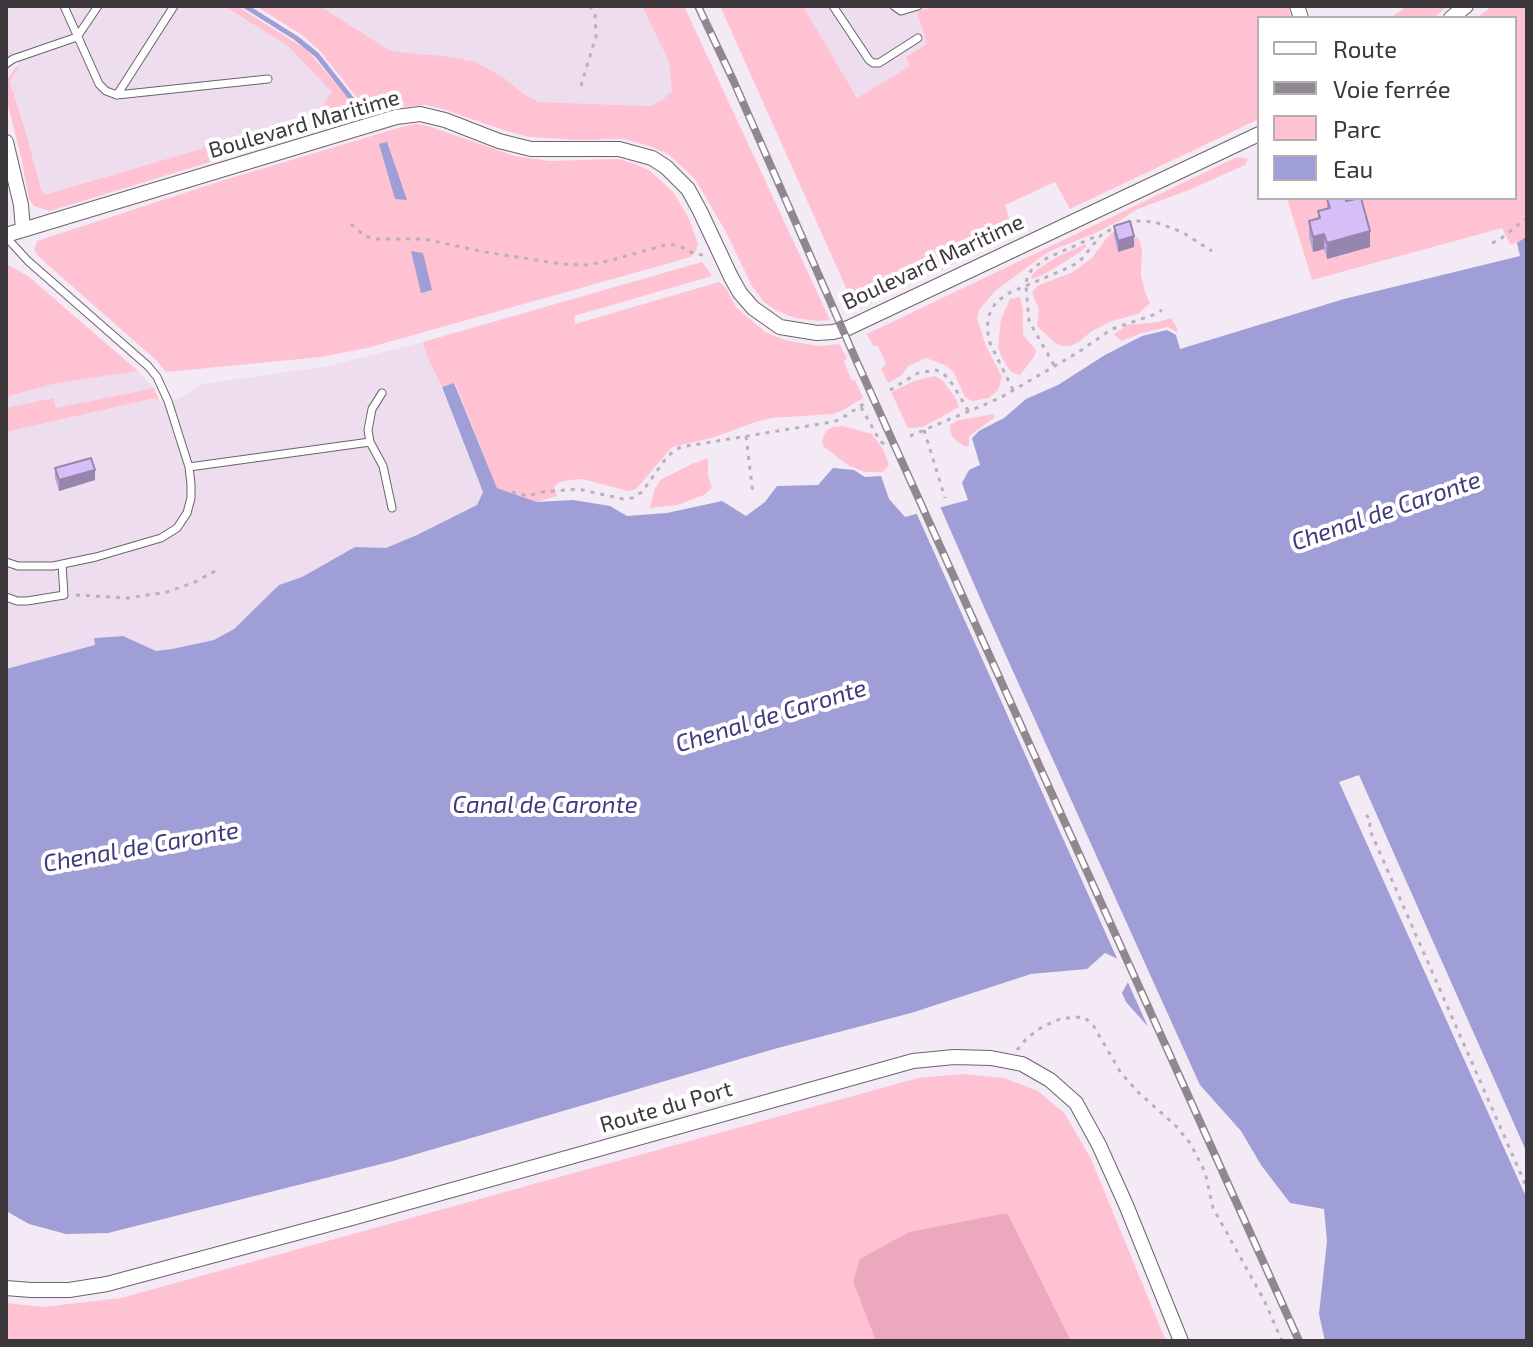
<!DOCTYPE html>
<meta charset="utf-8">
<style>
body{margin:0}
#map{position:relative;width:1533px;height:1347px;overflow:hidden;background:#f4eaf5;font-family:"Exo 2",sans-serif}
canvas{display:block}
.frame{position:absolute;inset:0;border:8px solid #3b373b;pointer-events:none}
.legend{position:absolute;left:1257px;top:16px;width:260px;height:184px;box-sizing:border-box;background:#fff;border:2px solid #b1afb1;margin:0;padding:10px 14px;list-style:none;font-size:24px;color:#3b373b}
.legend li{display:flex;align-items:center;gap:16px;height:40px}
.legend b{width:40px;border:2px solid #b1afb1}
</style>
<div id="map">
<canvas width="1533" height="1347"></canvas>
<div class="frame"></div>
<ul class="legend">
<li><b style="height:10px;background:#fff"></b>Route</li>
<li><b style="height:10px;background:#8f888f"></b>Voie ferrée</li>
<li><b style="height:22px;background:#fec2d3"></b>Parc</li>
<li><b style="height:22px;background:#9f9ed6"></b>Eau</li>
</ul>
</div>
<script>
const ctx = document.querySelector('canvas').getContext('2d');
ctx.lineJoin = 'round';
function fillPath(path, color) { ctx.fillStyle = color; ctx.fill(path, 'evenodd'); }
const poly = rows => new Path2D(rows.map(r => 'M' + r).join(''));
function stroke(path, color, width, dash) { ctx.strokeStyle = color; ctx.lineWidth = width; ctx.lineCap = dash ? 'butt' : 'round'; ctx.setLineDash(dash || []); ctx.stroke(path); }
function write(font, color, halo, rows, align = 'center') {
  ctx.font = font + ' "Exo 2",sans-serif'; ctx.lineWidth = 8; ctx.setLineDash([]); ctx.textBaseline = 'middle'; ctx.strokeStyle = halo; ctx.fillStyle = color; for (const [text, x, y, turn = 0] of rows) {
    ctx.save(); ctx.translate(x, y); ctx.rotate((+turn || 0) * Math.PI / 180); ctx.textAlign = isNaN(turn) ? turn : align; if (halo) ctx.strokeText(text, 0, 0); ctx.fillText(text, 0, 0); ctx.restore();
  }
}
const built = poly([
 [6,6,224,6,288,46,333,92,316,115,45,196,41,189,28,140,10,80,20,65,6,54],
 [320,6,642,6,669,62,672,91,663,99,651,106,539,102,524,94,504,78,415,54,389,50],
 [803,6,938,6,917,12,928,44,911,66,857,98],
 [423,342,483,492,477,505,417,535,386,549,355,547,302,577,279,585,234,629,214,640,172,649,155,651,123,636,95,637,95,645,6,669,6,432,156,398,160,403,178,399,203,384,323,367],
 [138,371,154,388,56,408,52,398,6,408,6,397,53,384]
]);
const green = poly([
 [224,6,237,6,307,50,356,107,362,104,320,51,302,35,256,6,320,6,389,50,415,54,444,56,476,62,504,78,524,94,539,102,651,106,663,99,672,91,669,62,642,6,684,6,830,320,819,321,795,318,777,311,764,302,752,286,726,232,695,179,668,154,649,146,624,139,576,140,529,137,506,131,446,110,426,105,402,107,370,113,50,211,34,206,29,199,21,156,6,98,6,81,16,67,20,65,10,81,28,140,41,189,45,195,316,115,332,92,288,46],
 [720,6,803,6,857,98,910,66,906,57,927,44,917,12,938,6,1288,6,1291,18,1259,18,1259,119,1070,209,1055,182,1005,205,1014,235,856,310],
 [1407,6,1448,6,1433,18,1390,18],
 [1492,6,1527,6,1527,236,1517,243,1510,244,1502,228,1312,280,1287,198,1515,198,1515,18,1477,18],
 [416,124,428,126,515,156,549,161,618,159,635,164,650,171,674,193,689,219,698,244,696,251,691,257,367,348,321,357,166,372,156,360,39,257,34,250,37,241,221,181,405,126],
 [1237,157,1248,159,1245,165,1189,190,1138,209,1119,221,1093,234,1048,252,995,291,979,310,977,318,986,346,1002,377,998,390,989,398,972,401,965,397,954,373,947,366,926,358,908,366,902,375,888,383,881,369,886,364,878,346,873,346,867,334],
 [1128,227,1140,241,1142,251,1141,275,1145,292,1150,303,1138,314,1112,321,1092,331,1079,342,1070,346,1062,346,1054,342,1037,326,1039,309,1032,293,1037,286,1073,272,1092,258,1105,240,1113,232],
 [1086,244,1086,247,1080,252,1045,274,1032,279,1031,276,1038,269,1059,256],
 [702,262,712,276,574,316,575,324,719,282,726,288,736,307,765,332,785,340,806,344,821,346,839,344,847,358,844,362,852,381,855,380,863,398,843,410,833,414,772,418,755,422,712,438,672,447,636,489,629,491,582,479,570,480,560,482,554,487,557,496,537,502,497,488,455,383,442,387,427,356,423,342],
 [6,264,28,276,138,371,53,384,6,397],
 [1020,297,1023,310,1023,335,1036,350,1034,357,1020,375,1011,372,1003,360,998,347,1001,319,1010,299],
 [1171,318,1176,326,1178,333,1168,327,1142,333,1121,341,1114,334,1127,325,1158,322],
 [934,376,942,380,955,397,959,407,923,427,908,428,891,392,914,381],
 [154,388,160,403,155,398,6,432,6,408,53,398,56,408],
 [995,414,994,418,969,436,969,446,966,447,956,441,951,434,950,425,959,420],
 [843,426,872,434,883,449,889,465,883,472,865,472,849,466,823,446,822,440,826,431,833,427],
 [708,458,708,475,712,488,704,495,677,505,650,508,654,491,660,480,692,464],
 [963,1074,1004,1078,1038,1091,1065,1114,1091,1159,1166,1341,1071,1341,1006,1213,876,1341,6,1341,6,1303,43,1307,121,1298,918,1078]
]);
const forest = poly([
 [1007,1213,1071,1341,876,1341,853,1281,860,1259,909,1232]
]);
const water = poly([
 [387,142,407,200,395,199,379,144],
 [1527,236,1527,1153,1359,775,1339,782,1527,1199,1527,1341,1325,1341,1319,1314,1327,1241,1324,1209,1290,1203,1261,1165,1241,1131,1126,1002,1122,993,1133,973,1120,960,1105,953,1087,969,1031,974,911,1013,774,1049,393,1161,108,1233,66,1234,29,1224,6,1211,6,669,95,645,94,638,123,636,156,651,172,649,214,640,234,629,279,585,302,577,355,547,386,548,417,535,477,505,483,492,442,387,454,383,497,488,537,502,573,500,610,506,627,516,667,513,722,501,746,516,765,502,777,486,818,485,833,468,854,470,865,477,881,476,889,499,905,517,968,500,962,483,969,470,980,465,972,438,979,431,1004,418,1026,399,1058,385,1105,355,1142,336,1167,330,1176,335,1180,349,1344,299,1520,256,1517,243],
 [411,251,423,253,432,290,421,293]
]);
const pier = poly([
 [939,504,984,607,1204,1094,1152,1036,1126,978,1128,974,1120,965,915,510]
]);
const stream = poly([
 [245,6,296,38,317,55,358,107]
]);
const path = poly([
 [581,86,596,36,595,15,590,6],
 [351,224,365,236,375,239,424,239,485,252,562,264,586,265,608,261,669,244,679,246,695,254,703,255],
 [1127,224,1136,221,1155,222,1182,232,1212,251],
 [1492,243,1499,240,1527,218],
 [1054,365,1029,321,1026,286,1027,277,1032,269,1047,258,1099,235],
 [890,390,918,373,936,370,944,374,953,385,969,412],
 [1013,390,990,343,987,329,989,315,996,302,1009,293,1070,267,1080,261,1102,234,1116,227],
 [861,407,880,441,884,444],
 [924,430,945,498],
 [746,436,753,494],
 [910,436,1000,398,1077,353,1112,329,1153,315,1162,310],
 [512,492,528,496,541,492,578,489,623,499,632,498,642,492,667,457,674,451,681,447,832,422,839,420,865,403],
 [76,595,128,598,167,592,195,582,219,569],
 [1366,815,1371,820,1369,828,1527,1188],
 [1017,1050,1027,1038,1042,1027,1060,1019,1076,1017,1085,1018,1093,1025,1121,1073,1139,1093,1176,1126,1190,1143,1205,1172,1213,1208,1264,1300,1282,1341]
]);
const lane = poly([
 [64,6,99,84,106,91,117,95,268,79],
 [833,6,869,60,873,63,879,63,918,38],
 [894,6,901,11,918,6],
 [6,64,13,59,77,37,98,6],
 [117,95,174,6],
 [6,237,28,261,148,366,157,377,168,401,189,467,191,484,191,498,187,513,177,528,161,538,96,557,53,566,18,566,6,562],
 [382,393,372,409,368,430,370,442,383,466,392,508],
 [189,467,370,442],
 [6,597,17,601,27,601,64,595,62,564]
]);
const street = poly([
 [1297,6,1301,18],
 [1451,18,1466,6],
 [6,142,21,205,23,230],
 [6,235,396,117,420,114,445,120,499,141,531,149,619,149,652,158,666,167,688,189,700,211,731,277,740,293,753,308,780,327,817,333,833,332,848,328,1259,134],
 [6,1288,31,1290,69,1290,107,1284,352,1218,913,1061,954,1057,991,1058,1022,1064,1050,1080,1076,1103,1099,1145,1126,1205,1181,1341]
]);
const rail = poly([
 [698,6,734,82,856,360,1299,1341]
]);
const wall = poly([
 [1327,199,1370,247,1327,259,1324,249,1313,252,1309,237,1309,221,1318,219,1318,211,1327,208],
 [1114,226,1134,247,1118,252,1114,236],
 [55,468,95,480,59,491,55,478]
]);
const shadedWall = poly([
 [1370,231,1370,247,1327,259,1327,243],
 [1324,234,1324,249,1313,252,1313,237],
 [1134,236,1134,247,1118,252,1118,241],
 [95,470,95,480,59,491,59,480]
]);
const building = poly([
 [1329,198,1345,198,1346,201,1361,198,1370,231,1327,243,1324,234,1313,237,1309,221,1320,218,1318,211,1330,208,1327,199,1329,198],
 [1130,221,1134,236,1118,241,1114,226,1130,221],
 [91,458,95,470,59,480,55,468,91,458]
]);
const streetNames = [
 ["Boulevard Maritime",304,124,-16],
 ["Boulevard Maritime",933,262,-25],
 ["Route du Port",666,1107,-16]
];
const waterNames = [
 ["Chenal de Caronte",1386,511,-19],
 ["Chenal de Caronte",771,716,-17],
 ["Canal de Caronte",545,805],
 ["Chenal de Caronte",141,847,-10]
];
fillPath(built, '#edddef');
fillPath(green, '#fec2d3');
fillPath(forest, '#eca9be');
fillPath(water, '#9f9ed6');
fillPath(pier, '#f4eaf5');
stroke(stream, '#9f9ed6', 5);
stroke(lane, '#6b636c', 9);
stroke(street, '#6b636c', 16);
stroke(path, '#b9b1ba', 3, [4, 6]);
stroke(lane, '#fff', 7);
stroke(street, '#fff', 14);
stroke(rail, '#8f888f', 8);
stroke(rail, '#fff', 5, [15]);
fillPath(wall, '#b8a4d4');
fillPath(shadedWall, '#9686ad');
fillPath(building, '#d6bff7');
stroke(building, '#9686ad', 2);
write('22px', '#3b373b', '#fff', streetNames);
write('italic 24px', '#41397d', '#fff', waterNames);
</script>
